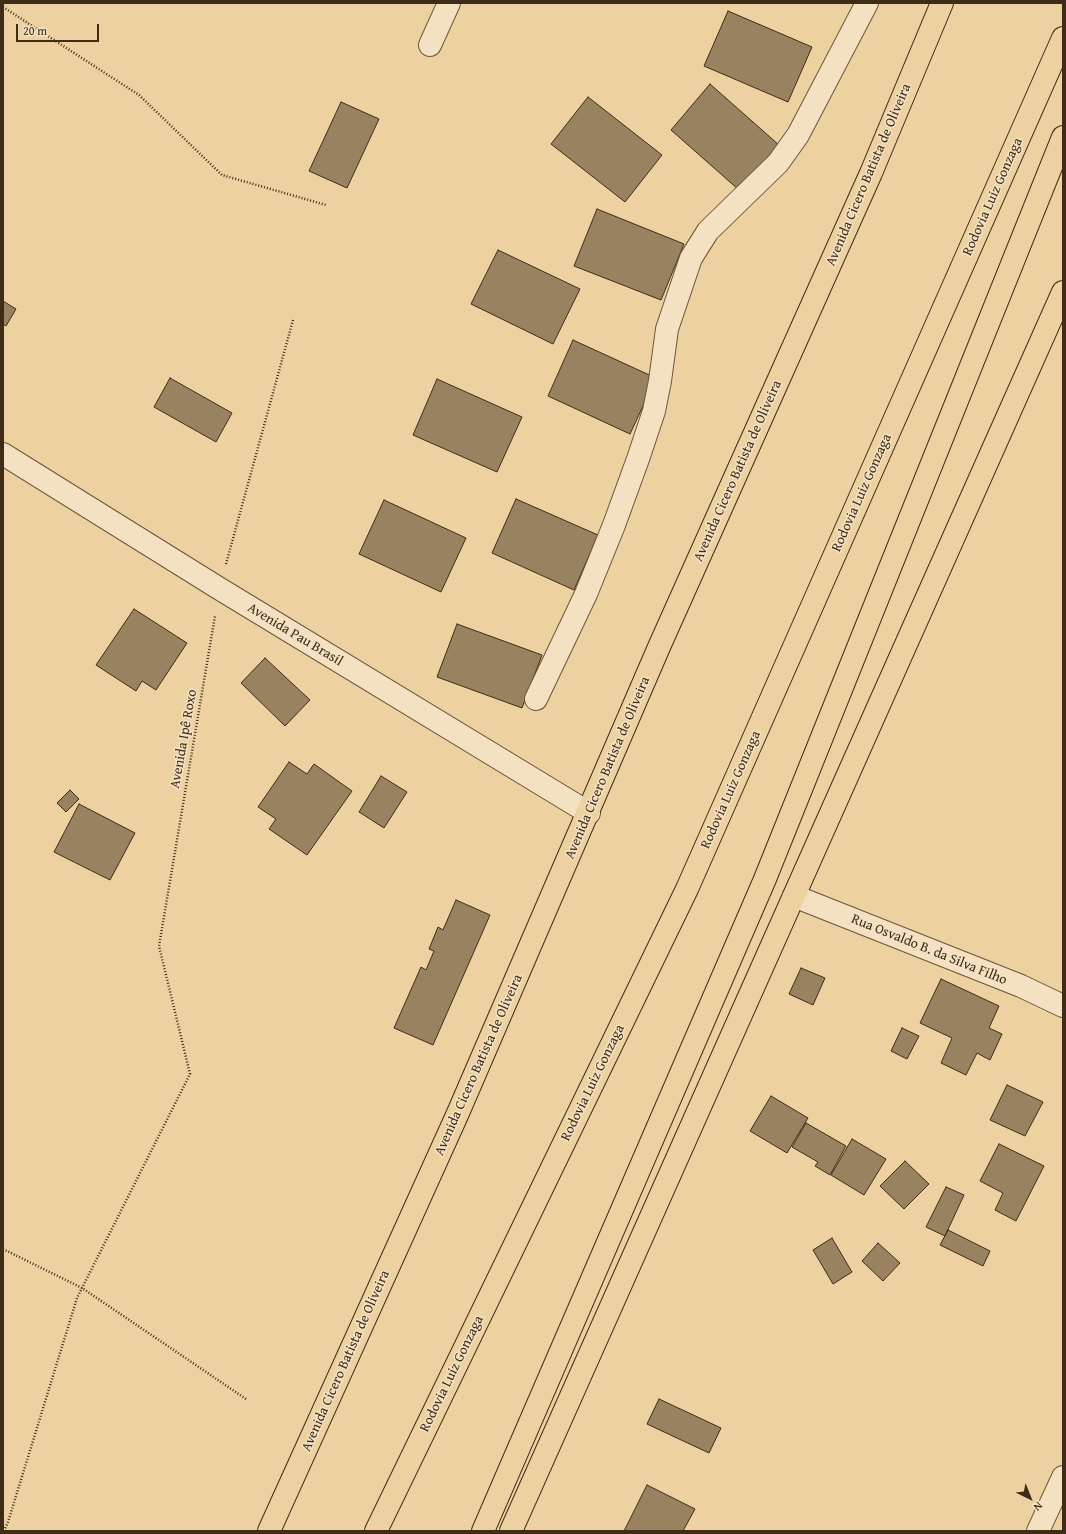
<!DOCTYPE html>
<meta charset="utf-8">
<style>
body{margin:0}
#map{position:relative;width:1066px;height:1534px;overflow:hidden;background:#edd1a1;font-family:"Gentium Book Plus",serif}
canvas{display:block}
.frame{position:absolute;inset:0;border:4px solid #3f2c17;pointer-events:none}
.north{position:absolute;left:1010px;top:1478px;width:40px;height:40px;-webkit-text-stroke:3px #f3e1c2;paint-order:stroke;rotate:137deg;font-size:11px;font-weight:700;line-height:16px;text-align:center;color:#3f2c17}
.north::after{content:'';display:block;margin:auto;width:14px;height:18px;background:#3f2c17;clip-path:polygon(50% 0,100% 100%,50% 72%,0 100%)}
.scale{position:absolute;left:16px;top:24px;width:83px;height:18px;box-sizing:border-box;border:2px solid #3f2c17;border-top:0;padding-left:5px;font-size:12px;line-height:14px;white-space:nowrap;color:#3f2c17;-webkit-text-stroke:3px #f3e1c2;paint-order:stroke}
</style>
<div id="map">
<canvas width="1066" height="1534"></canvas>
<div class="frame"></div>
<div class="north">N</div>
<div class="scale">20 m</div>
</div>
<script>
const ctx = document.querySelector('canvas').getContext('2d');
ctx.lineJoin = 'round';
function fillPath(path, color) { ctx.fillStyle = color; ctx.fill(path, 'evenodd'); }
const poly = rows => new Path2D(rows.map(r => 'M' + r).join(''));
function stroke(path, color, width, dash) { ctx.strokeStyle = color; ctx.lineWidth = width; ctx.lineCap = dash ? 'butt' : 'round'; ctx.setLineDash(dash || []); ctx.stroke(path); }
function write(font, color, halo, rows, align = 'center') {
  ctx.font = font + ' "Gentium Book Plus",serif'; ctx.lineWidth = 3; ctx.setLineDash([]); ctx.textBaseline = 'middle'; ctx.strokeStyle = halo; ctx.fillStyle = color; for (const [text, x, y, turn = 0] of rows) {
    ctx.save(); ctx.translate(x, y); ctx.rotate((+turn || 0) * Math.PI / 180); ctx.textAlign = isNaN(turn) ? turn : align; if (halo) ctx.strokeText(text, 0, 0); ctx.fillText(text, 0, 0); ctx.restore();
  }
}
const building = poly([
 [728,11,812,47,788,102,704,66,728,11],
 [710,84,779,145,739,190,671,130,710,84],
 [588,97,662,155,625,202,551,144,588,97],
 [341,102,379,119,347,188,309,171,341,102],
 [597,209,684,244,661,300,574,266,597,209],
 [498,250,580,289,553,344,471,304,498,250],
 [3,301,16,309,6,326,3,324,3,301],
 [573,340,656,378,630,434,548,396,573,340],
 [170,378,232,413,216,442,154,407,170,378],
 [437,379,522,417,497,472,413,435,437,379],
 [516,499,598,535,574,590,492,553,516,499],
 [384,500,466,538,441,592,359,554,384,500],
 [134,609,187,643,156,690,142,681,136,691,96,665,134,609],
 [457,624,542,655,522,708,437,677,457,624],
 [265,658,310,700,285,726,241,683,265,658],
 [289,762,307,774,314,764,352,791,307,855,269,829,276,819,258,807,289,762],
 [381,776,407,792,384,828,359,812,381,776],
 [70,790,79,799,66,812,57,803,70,790],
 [79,804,135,833,110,880,54,852,79,804],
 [456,900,490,915,433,1045,394,1028,421,967,426,970,434,951,429,949,438,927,443,930,456,900],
 [801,968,825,978,813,1005,789,994,801,968],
 [941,979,999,1006,989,1028,1002,1034,990,1060,977,1053,966,1075,941,1063,952,1038,920,1023,941,979],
 [902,1028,919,1036,907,1059,891,1051,902,1028],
 [1007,1085,1043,1102,1025,1136,990,1120,1007,1085],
 [771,1096,808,1118,787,1153,750,1131,771,1096],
 [806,1123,846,1146,830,1175,815,1166,818,1162,792,1147,806,1123],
 [852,1139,886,1159,864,1195,831,1175,852,1139],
 [999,1144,1044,1166,1016,1221,995,1210,1003,1193,980,1181,999,1144],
 [905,1161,929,1184,904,1209,880,1186,905,1161],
 [946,1187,964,1195,945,1236,926,1227,946,1187],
 [948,1230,990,1251,983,1266,940,1245,948,1230],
 [832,1238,852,1272,833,1284,813,1250,832,1238],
 [878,1243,900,1263,883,1281,862,1261,878,1243],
 [659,1399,721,1428,709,1453,647,1424,659,1399],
 [647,1485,695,1509,683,1531,624,1531,647,1485]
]);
const path = poly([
 [3,7,139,95,222,175,326,205],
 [226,564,293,320],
 [3,1249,82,1288,246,1399],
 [4,1531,8,1522,77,1298,190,1074,159,946,215,616]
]);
const minor = poly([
 [430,45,449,3],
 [3,454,220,589,589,813],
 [536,699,586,594,614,525,638,459,654,411,660,381,667,329,691,258,708,231,778,163,798,135,867,3],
 [794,896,1021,986,1063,1006],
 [1038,1531,1063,1477]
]);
const major = poly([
 [269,1531,458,1113,659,647,871,173,942,3],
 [511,1531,1063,292]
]);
const highway = poly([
 [376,1531,687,889,1063,38],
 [483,1531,765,879,1063,137]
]);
const streetNames = [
 ["Avenida Cicero Batista de Oliveira",869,175,-67],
 ["Rodovia Luiz Gonzaga",993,197,-66],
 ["Avenida Cicero Batista de Oliveira",738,471,-66],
 ["Rodovia Luiz Gonzaga",862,493,-66],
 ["Avenida Pau Brasil",295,635,31],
 ["Avenida Ipê Roxo",184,739,-80],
 ["Avenida Cicero Batista de Oliveira",608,768,-67],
 ["Rodovia Luiz Gonzaga",731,790,-66],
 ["Rua Osvaldo B. da Silva Filho",929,950,22],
 ["Avenida Cicero Batista de Oliveira",479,1065,-66],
 ["Rodovia Luiz Gonzaga",593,1083,-64],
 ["Avenida Cicero Batista de Oliveira",346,1361,-66],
 ["Rodovia Luiz Gonzaga",452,1374,-64]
];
fillPath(building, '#99825f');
stroke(building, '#3f2c17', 1);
stroke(minor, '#6a553a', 24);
stroke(major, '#3f2c17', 24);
stroke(highway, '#3f2c17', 24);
stroke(path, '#3f2c17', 2.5, [1, 2]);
stroke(minor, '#f3e1c2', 22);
stroke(major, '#edd1a1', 22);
stroke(highway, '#edd1a1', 22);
write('14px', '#3f2c17', '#f3e1c2', streetNames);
</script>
